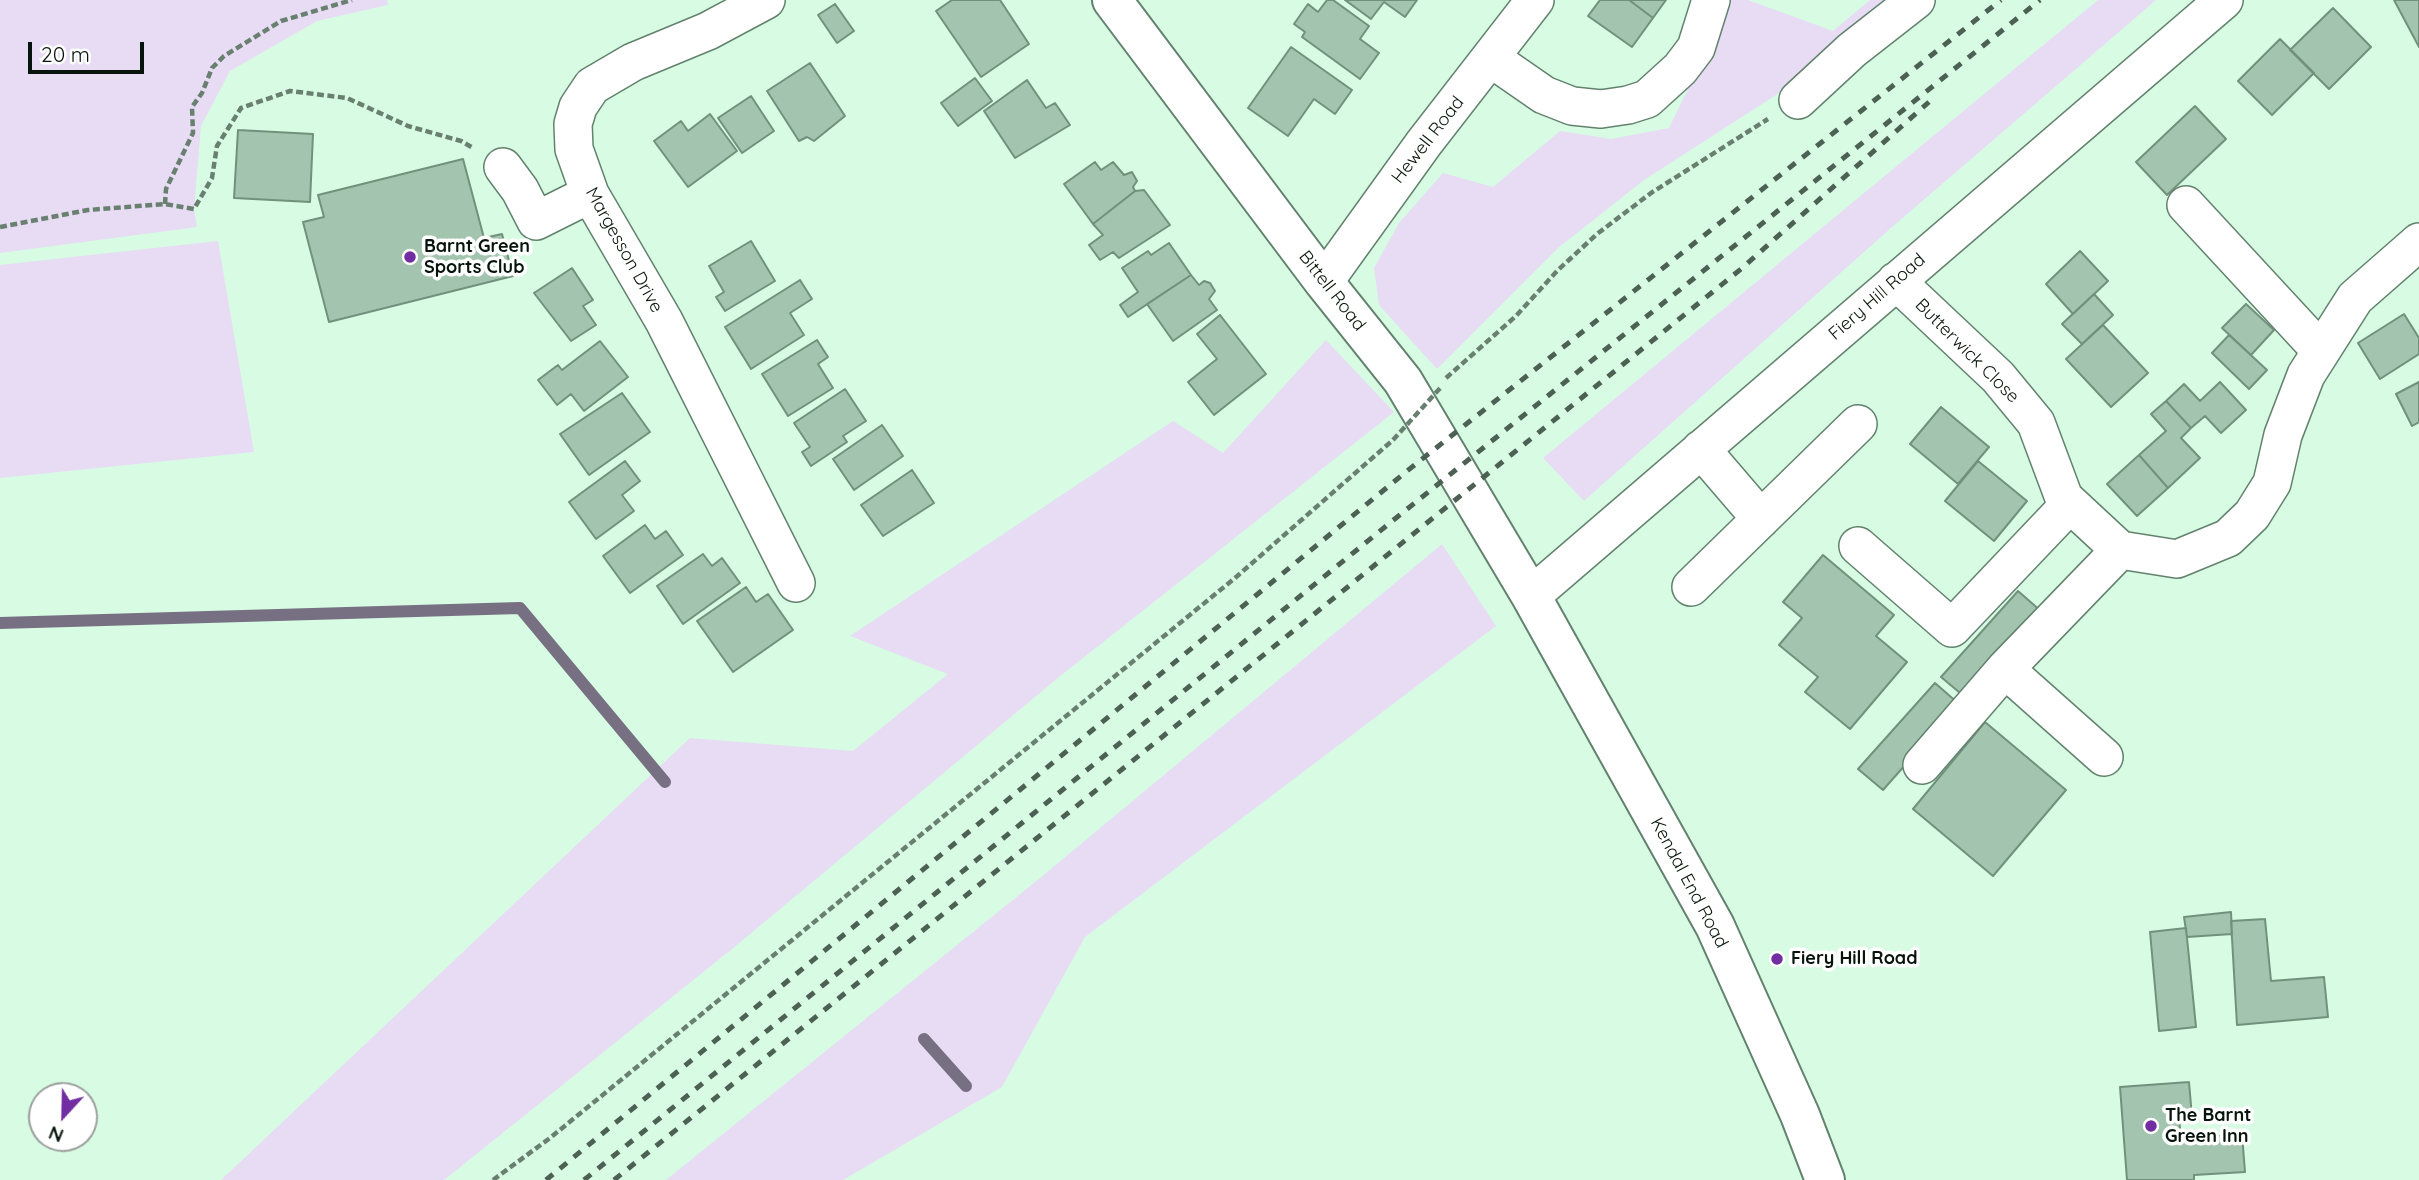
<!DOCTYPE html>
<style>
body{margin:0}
#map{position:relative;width:2419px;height:1180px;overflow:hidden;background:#d8fbe4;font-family:Quicksand,sans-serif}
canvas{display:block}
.north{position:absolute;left:28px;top:1082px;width:70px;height:70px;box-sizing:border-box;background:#fff;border:2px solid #9ca19e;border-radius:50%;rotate:202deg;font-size:19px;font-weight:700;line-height:28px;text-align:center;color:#07140c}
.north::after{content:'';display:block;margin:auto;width:24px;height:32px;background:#712da1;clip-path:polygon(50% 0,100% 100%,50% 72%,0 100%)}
.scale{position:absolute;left:28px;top:42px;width:116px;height:32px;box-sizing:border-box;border:4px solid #07140c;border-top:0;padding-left:9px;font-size:21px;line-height:24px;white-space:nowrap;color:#07140c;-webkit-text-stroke:5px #fff;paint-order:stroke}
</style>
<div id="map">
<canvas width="2419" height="1180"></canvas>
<div class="north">N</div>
<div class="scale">20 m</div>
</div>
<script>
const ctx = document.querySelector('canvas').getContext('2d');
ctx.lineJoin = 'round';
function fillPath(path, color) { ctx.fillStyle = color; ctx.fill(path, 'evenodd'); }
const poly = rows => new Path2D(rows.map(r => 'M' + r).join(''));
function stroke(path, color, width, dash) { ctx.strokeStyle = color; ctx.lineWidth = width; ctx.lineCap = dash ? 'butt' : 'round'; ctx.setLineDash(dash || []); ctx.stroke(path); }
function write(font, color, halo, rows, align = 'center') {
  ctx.font = font + ' Quicksand,sans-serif'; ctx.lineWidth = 7; ctx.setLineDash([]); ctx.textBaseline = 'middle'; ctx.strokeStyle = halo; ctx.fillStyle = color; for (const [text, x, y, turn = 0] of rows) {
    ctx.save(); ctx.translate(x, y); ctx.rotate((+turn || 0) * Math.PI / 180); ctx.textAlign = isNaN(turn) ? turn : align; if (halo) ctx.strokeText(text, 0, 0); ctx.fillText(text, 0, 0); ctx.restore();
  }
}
const green = poly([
 [0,0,387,0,388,5,317,21,230,71,201,126,194,209,197,227,0,253],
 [1731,0,1748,0,1833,31,1870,0,1898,0,1776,95,1644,180,1558,248,1437,369,1379,305,1374,268,1399,223,1443,173,1493,187,1560,131,1611,139,1669,128],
 [2098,0,2156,0,1891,228,1584,501,1543,458],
 [218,241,254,452,0,478,0,265],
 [1326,340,1394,412,1059,677,732,949,444,1180,221,1180,690,738,853,751,948,674,850,636,1173,421,1223,453],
 [1442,544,1496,626,1085,937,1002,1087,843,1180,666,1180,1040,878]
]);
const stream = poly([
 [0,623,520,608,665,782],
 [924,1039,966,1086]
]);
const building = poly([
 [952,0,1000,0,1029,44,981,77,936,11,952,0],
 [1327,0,1333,0,1369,26,1360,39,1379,53,1360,79,1302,37,1305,32,1294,24,1308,4,1318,12,1327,0],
 [1345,0,1417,0,1405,17,1384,2,1371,19,1345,0],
 [1600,0,1629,0,1653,18,1632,47,1588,16,1600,0],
 [1629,0,1666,0,1653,18,1629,0],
 [2394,0,2419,0,2419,47,2394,0],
 [835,4,854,31,837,43,818,15,835,4],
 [2333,8,2371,47,2329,89,2290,50,2333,8],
 [2280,39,2314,73,2272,115,2238,81,2280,39],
 [1291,47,1352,90,1335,114,1314,99,1288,136,1248,108,1291,47],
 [810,63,845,116,814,141,807,137,799,141,767,91,810,63],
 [975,78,992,101,958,126,941,103,975,78],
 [1027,80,1046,108,1055,103,1070,125,1015,158,984,111,1027,80],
 [751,96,774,131,742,153,718,118,751,96],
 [2195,106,2226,139,2167,195,2136,162,2195,106],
 [710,114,737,151,688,187,654,141,681,121,688,131,710,114],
 [238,130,313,134,310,202,234,198,238,130],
 [463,159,484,238,502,234,513,276,329,322,303,222,324,217,318,195,463,159],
 [1095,162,1101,170,1113,162,1124,175,1132,172,1137,181,1133,187,1135,191,1093,224,1064,184,1095,162],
 [1144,190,1170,225,1119,258,1113,252,1100,260,1089,245,1103,235,1093,224,1135,191,1144,190],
 [751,241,775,281,725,311,716,297,724,292,709,266,751,241],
 [1169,243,1191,275,1128,317,1120,305,1138,292,1122,268,1148,251,1151,255,1169,243],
 [2080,251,2108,281,2073,314,2046,284,2080,251],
 [572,268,593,300,583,306,596,325,571,341,534,293,572,268],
 [1191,275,1199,285,1204,281,1210,283,1215,291,1209,299,1217,310,1173,341,1147,304,1191,275],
 [800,280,812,299,790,313,804,335,751,369,725,327,800,280],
 [2094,294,2113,315,2082,344,2062,324,2094,294],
 [2246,304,2274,330,2251,355,2222,328,2246,304],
 [2404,314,2419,338,2419,354,2380,379,2358,343,2404,314],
 [1220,315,1266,374,1214,415,1188,382,1217,359,1197,334,1220,315],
 [2103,325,2148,373,2111,407,2066,359,2103,325],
 [2229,335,2267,370,2249,389,2212,353,2229,335],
 [817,340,828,357,818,364,833,388,788,416,762,374,817,340],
 [600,341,628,377,584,411,571,394,557,405,538,380,558,365,562,370,600,341],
 [2220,382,2246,410,2221,433,2205,416,2191,428,2166,401,2184,384,2200,401,2220,382],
 [2419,382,2419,422,2412,426,2396,394,2419,382],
 [845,389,866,421,843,436,847,442,811,466,802,452,810,447,794,423,845,389],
 [622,393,650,432,589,475,560,434,622,393],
 [2166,401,2191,428,2181,438,2200,458,2168,488,2139,455,2166,431,2151,414,2166,401],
 [1941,407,1989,447,1958,484,1910,444,1941,407],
 [882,425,903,456,854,490,833,459,882,425],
 [2139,455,2168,488,2137,516,2107,484,2139,455],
 [625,461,640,481,622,495,634,511,596,539,569,502,625,461],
 [1978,461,2027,501,1994,541,1945,501,1978,461],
 [912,470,934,503,883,536,861,505,912,470],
 [645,525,655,539,666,531,683,555,630,593,603,556,645,525],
 [703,554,712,566,722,558,740,583,683,624,657,586,703,554],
 [1823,555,1894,615,1876,636,1907,662,1850,729,1805,692,1818,677,1779,645,1802,618,1783,602,1823,555],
 [746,587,756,602,768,594,793,630,733,672,697,621,746,587],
 [2018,591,2042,612,1966,698,1941,677,2018,591],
 [1935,683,1959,704,1883,790,1858,769,1935,683],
 [1985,722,2066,790,1993,876,1913,809,1985,722],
 [2231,912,2232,934,2187,937,2184,917,2231,912],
 [2265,919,2271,981,2324,977,2328,1017,2237,1025,2231,921,2265,919],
 [2186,928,2196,1027,2159,1031,2150,932,2186,928],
 [2189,1082,2192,1117,2179,1118,2181,1139,2242,1134,2245,1172,2194,1175,2194,1180,2127,1180,2120,1087,2189,1082]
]);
const path = poly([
 [165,204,166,189,193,133,192,107,202,93,212,68,224,56,281,21,352,0],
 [0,227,88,210,165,204,194,209,212,178,217,146,241,108,290,91,347,98,408,126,461,141,473,148],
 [1446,378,1516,316,1558,270,1597,234,1651,193,1768,119],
 [493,1180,550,1138,1235,578,1393,440]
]);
const minor = poly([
 [766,0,708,31,633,62,592,86,578,107,573,124,574,149,590,194,664,321,796,583],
 [1492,59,1544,95,1572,106,1601,109,1628,105,1647,99,1680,69,1696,48,1711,0],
 [1798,100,1852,50,1916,0],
 [503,167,520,190,536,221,590,194],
 [2186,205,2321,351],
 [1896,281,1998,377,2036,423,2064,498,2120,550,2177,559,2228,538,2252,515,2272,483,2283,435,2306,375,2355,298,2419,242],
 [1324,282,1424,143,1535,0],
 [1701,449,1761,519],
 [1858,546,1952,628,2070,504],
 [1691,587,1858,424],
 [1531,596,2224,0],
 [2005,669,2104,757],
 [1922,765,2005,669,2120,550]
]);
const major = poly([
 [1112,0,1324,282,1403,381,1531,596,1715,926,1800,1115,1825,1180]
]);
const rail = poly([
 [546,1180,1407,471,2001,0],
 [584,1180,1396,518,2040,0],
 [614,1180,1741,269,1929,102]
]);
const pathBridge = poly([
 [1393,440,1442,386]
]);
const markers = [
 [410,257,7,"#712da1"],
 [1777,959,7,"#712da1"],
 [2151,1126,7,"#712da1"]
];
const streetNames = [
 ["Hewell Road",1428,140,-52],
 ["Margesson Drive",624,250,61],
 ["Bittell Road",1332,291,52],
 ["Fiery Hill Road",1877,297,-41],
 ["Butterwick Close",1967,351,45],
 ["Kendal End Road",1689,883,62]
];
const poiNames = [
 ["Barnt Green",424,247],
 ["Sports Club",424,268],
 ["Fiery Hill Road",1791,959],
 ["The Barnt",2165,1116],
 ["Green Inn",2165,1137]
];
fillPath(green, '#e7dcf4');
stroke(stream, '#767082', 12);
fillPath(building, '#a3c4ae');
stroke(building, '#71917c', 2);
stroke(minor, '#62826d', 40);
stroke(major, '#62826d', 42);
stroke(path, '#698071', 4.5, [7, 3.5]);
stroke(minor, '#fff', 37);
stroke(major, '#fff', 38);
stroke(rail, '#4c6154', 5, [9, 9]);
stroke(pathBridge, '#698071', 4.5, [7, 3.5]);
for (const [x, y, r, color] of markers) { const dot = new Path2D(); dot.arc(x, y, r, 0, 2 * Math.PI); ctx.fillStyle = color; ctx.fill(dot); stroke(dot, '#fff', 2.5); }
write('18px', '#07140c', '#fff', streetNames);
write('bold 18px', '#07140c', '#fff', poiNames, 'left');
</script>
